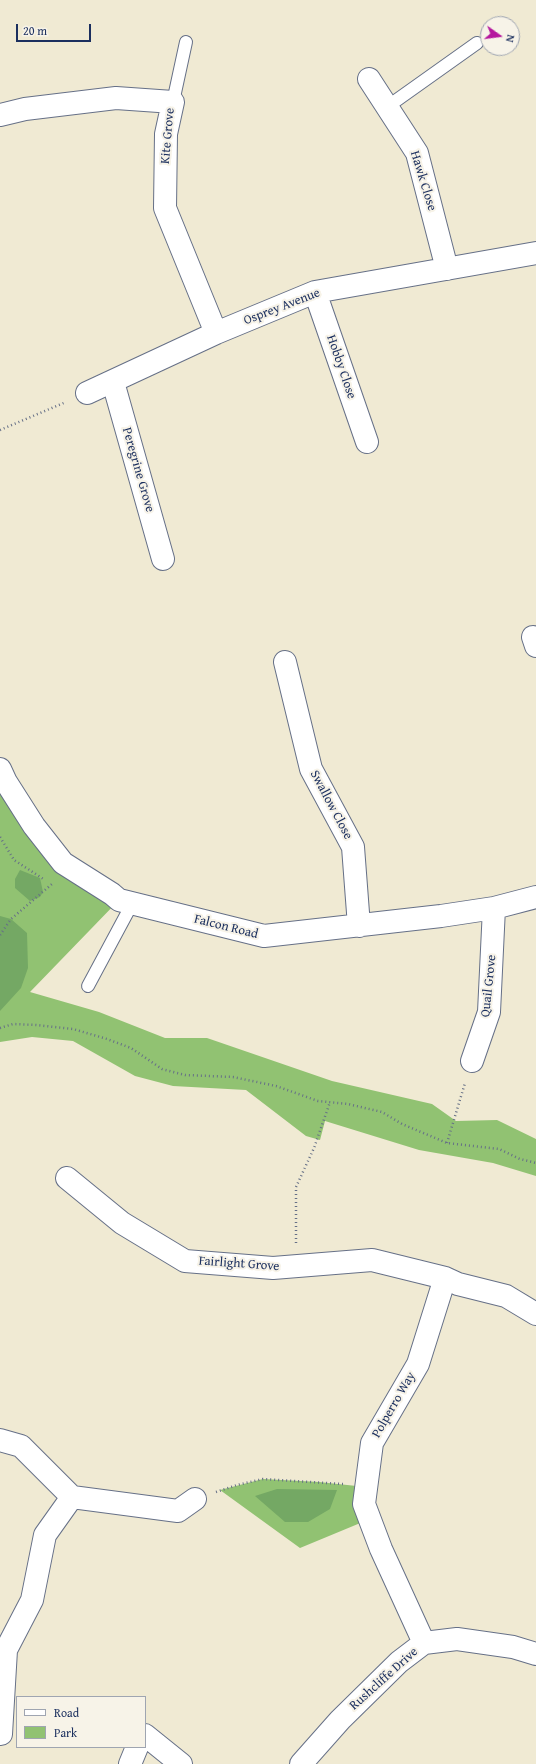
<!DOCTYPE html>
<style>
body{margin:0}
#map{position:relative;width:536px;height:1764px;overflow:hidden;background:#f0ead3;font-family:"Gentium Book Plus",serif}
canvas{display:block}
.legend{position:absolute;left:16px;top:1696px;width:130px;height:52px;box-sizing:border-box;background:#f7f3e8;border:1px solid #9fa5b1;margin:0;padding:5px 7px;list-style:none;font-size:12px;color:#1b2f5e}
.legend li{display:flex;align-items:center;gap:8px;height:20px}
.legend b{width:20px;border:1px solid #9fa5b1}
.north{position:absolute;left:480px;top:16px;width:40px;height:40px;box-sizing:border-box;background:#f7f3e8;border:1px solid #9fa5b1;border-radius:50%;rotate:104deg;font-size:11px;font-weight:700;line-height:16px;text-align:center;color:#1b2f5e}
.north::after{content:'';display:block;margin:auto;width:14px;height:18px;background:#b5179e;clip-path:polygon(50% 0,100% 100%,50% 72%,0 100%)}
.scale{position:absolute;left:16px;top:24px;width:75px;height:18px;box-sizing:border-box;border:2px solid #1b2f5e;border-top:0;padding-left:5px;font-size:12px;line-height:14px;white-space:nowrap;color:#1b2f5e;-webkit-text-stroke:3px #f7f3e8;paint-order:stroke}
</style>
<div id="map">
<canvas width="536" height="1764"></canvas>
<ul class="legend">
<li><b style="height:5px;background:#fff"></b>Road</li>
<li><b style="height:11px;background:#91c272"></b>Park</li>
</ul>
<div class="north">N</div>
<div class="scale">20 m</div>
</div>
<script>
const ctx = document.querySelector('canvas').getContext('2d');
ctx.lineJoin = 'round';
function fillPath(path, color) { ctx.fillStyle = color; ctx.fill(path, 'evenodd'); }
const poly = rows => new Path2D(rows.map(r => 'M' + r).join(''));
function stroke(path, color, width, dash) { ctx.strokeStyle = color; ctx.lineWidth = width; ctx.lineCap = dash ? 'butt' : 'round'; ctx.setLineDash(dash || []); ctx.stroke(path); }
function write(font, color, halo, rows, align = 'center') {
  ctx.font = font + ' "Gentium Book Plus",serif'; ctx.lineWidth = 4; ctx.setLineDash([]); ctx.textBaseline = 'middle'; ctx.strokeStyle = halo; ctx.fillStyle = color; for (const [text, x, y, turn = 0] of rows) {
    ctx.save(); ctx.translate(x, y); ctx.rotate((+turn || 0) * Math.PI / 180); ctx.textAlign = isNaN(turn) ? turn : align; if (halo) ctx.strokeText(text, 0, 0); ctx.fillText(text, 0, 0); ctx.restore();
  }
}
const green = poly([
 [0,769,31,820,119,900,30,992,99,1012,165,1038,207,1038,332,1081,432,1104,456,1121,497,1120,536,1139,536,1176,493,1163,419,1150,325,1121,320,1140,306,1136,246,1090,173,1086,135,1076,73,1041,32,1037,0,1042],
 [263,1479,319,1482,366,1487,370,1519,300,1548,220,1490]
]);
const forest = poly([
 [20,870,40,878,43,892,40,897,30,901,15,888,15,879],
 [0,916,11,919,27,933,28,968,21,988,0,1011],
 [277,1489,337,1490,330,1509,308,1522,285,1522,255,1496]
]);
const path = poly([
 [0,430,66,402],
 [0,837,14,860,45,880],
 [0,935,11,919,52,884],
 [0,1028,13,1024,36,1025,73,1029,107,1039,131,1048,162,1069,185,1075,233,1077,276,1086,318,1101,348,1104,382,1112,402,1124,447,1143,499,1149,520,1159,536,1163],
 [447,1143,465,1083],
 [296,1243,296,1187,314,1148,330,1102],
 [216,1492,237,1485,263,1479,343,1484]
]);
const lane = poly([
 [173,102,186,42],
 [387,107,477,43],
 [88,986,132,904]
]);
const street = poly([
 [369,79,417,153,447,269],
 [0,115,25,109,116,98,173,102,166,134,165,208,216,333],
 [315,292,367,442],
 [113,382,163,559],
 [87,393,216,333,315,292,536,253],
 [533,637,536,646],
 [285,662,311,769,353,847,359,926],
 [0,769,6,782,34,826,63,863,112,894,119,900,264,936,441,916,494,908,536,897],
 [472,1061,489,1012,494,908],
 [67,1178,122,1223,185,1261,273,1268,372,1260,445,1278,458,1284,506,1296,536,1314],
 [0,1440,21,1446,72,1497,45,1535,32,1600,6,1650,1,1734],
 [72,1497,178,1511,195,1499],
 [424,1643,381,1549,364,1504,372,1443,418,1364,445,1278],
 [145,1735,181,1764],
 [130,1764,137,1747],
 [301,1764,340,1720,399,1662,424,1643,457,1639,513,1647,536,1654]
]);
const streetNames = [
 ["Kite Grove",168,136,-85],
 ["Hawk Close",423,181,73],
 ["Osprey Avenue",282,307,-21],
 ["Hobby Close",341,367,71],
 ["Peregrine Grove",138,470,74],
 ["Swallow Close",331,805,62],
 ["Falcon Road",226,927,14],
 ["Quail Grove",489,986,-84],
 ["Fairlight Grove",239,1264,4],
 ["Polperro Way",394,1405,-60],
 ["Rushcliffe Drive",384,1679,-42]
];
fillPath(green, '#91c272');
fillPath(forest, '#74a864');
stroke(lane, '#667087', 14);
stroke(street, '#667087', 24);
stroke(path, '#667087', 2.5, [1, 3]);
stroke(lane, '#fff', 12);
stroke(street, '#fff', 22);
write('13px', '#1b2f5e', '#f7f3e8', streetNames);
</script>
